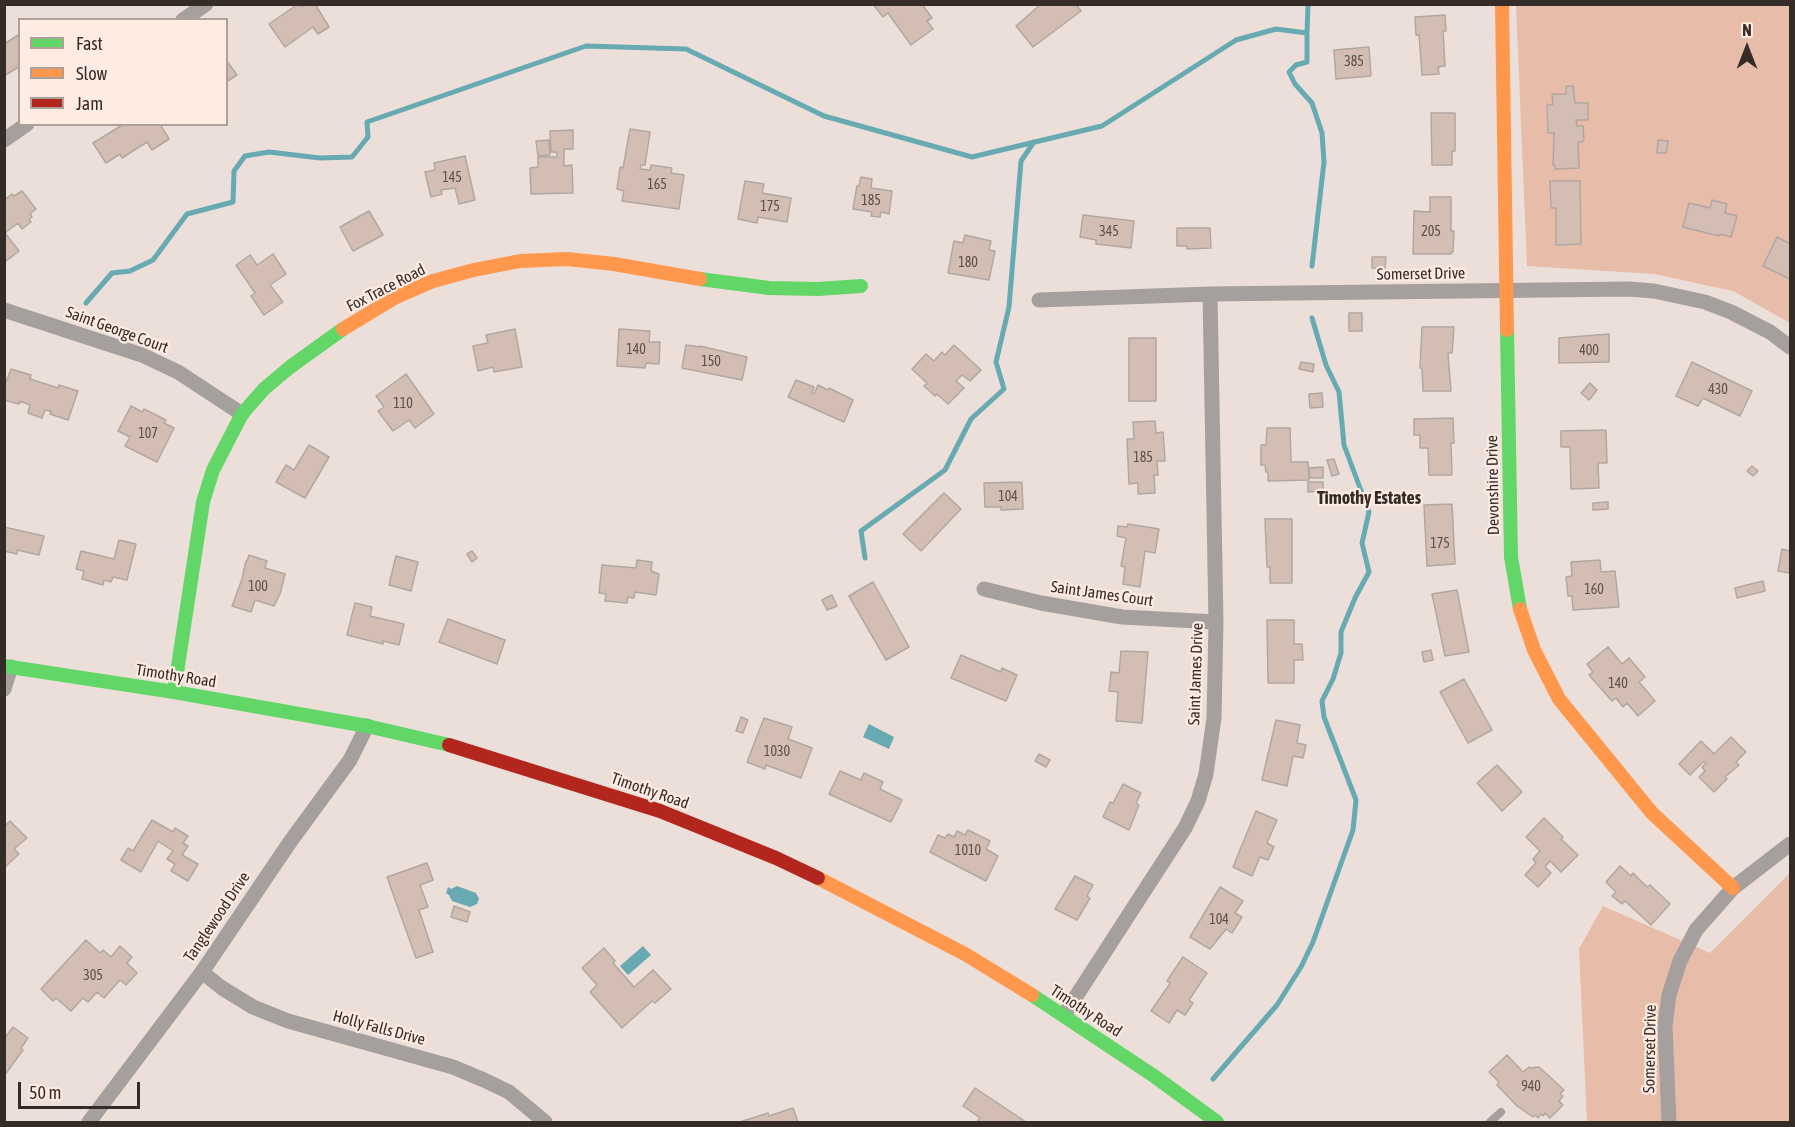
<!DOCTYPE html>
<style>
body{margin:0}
#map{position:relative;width:1795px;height:1127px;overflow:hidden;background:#ecdfd9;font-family:"Asap Condensed",sans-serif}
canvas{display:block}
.frame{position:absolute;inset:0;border:6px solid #352c28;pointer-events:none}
.legend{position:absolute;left:18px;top:18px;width:210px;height:108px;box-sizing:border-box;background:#feebe2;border:2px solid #ae9f98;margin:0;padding:8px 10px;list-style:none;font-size:18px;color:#352c28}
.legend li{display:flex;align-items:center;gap:12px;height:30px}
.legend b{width:30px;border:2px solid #ae9f98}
.north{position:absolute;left:1717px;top:18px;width:60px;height:60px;-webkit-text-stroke:4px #feebe2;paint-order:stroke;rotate:0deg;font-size:16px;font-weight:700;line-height:24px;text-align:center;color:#352c28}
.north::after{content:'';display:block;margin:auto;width:21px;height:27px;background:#352c28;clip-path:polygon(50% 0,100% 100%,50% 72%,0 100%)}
.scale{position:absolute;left:18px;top:1082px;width:122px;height:27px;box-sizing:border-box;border:3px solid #352c28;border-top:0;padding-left:8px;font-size:18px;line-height:21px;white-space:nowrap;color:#352c28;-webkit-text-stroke:4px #feebe2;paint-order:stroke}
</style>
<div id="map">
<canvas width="1795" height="1127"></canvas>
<div class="frame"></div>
<ul class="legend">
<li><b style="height:8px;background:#63d668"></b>Fast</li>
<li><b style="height:8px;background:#ff974d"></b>Slow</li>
<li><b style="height:8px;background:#b3261e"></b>Jam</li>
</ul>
<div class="north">N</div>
<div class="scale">50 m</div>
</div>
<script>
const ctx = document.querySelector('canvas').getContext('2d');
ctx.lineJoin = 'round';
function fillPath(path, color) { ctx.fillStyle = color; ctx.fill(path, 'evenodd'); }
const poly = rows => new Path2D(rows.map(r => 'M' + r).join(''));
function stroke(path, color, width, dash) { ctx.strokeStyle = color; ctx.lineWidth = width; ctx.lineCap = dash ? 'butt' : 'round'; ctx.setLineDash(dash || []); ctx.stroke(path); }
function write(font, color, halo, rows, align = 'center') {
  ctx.font = font + ' "Asap Condensed",sans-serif'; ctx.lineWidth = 4.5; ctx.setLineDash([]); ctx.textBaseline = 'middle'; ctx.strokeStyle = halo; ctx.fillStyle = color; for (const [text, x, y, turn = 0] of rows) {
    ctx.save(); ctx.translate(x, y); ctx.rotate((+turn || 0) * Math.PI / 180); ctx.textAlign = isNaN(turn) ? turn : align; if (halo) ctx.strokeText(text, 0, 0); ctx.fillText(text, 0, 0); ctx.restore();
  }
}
const green = poly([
 [1516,5,1790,5,1790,323,1733,291,1654,274,1527,266],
 [1790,873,1790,1122,1587,1122,1579,949,1603,906,1710,953]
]);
const water = poly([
 [869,724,894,737,889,749,863,737],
 [457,886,476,893,479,899,477,904,470,907,452,901,449,895,446,893,448,887,451,889],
 [643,946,651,955,628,975,620,966]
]);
const stream = poly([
 [1307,33,1307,62,1296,65,1289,72,1295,84,1312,103,1322,133,1324,162,1312,266],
 [86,303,112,273,130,271,153,260,187,214,233,202,234,171,245,156,269,152,320,158,352,157,368,137,367,122,586,46,686,49,824,116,972,157,1102,126,1236,40,1276,29,1307,33,1308,4],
 [865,558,861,531,945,470,971,419,1004,389,996,362,1009,307,1021,161,1034,142],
 [1213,1079,1277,1005,1301,967,1313,942,1353,830,1356,800,1324,717,1322,701,1333,679,1341,653,1341,632,1355,598,1369,572,1362,543,1369,512,1344,445,1339,392,1326,365,1312,318]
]);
const building = poly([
 [298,4,302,6,315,4,329,27,318,34,313,27,285,47,269,24,298,4],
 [873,4,922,4,932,18,927,21,933,29,911,45,888,13,883,17,873,4],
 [1076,4,1081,11,1033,47,1016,26,1041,4,1076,4],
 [1445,15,1446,31,1443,31,1445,66,1438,67,1439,74,1422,75,1419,35,1416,35,1415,17,1445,15],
 [20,34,20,66,4,76,4,44,20,34],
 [1369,47,1371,76,1336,79,1334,50,1369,47],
 [226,60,237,75,226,82,226,60],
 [1566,86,1573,86,1575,103,1588,103,1588,120,1576,120,1577,126,1583,126,1584,140,1582,142,1578,142,1579,168,1555,169,1555,165,1553,165,1554,133,1548,133,1547,105,1553,105,1552,94,1566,94,1566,86],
 [1431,113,1455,113,1455,151,1452,151,1452,165,1432,165,1431,113],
 [124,124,160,124,169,139,152,150,147,142,122,158,120,154,106,163,93,143,124,124],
 [630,129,650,132,645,165,641,165,640,169,650,170,651,165,672,168,671,173,684,175,679,209,622,201,624,191,617,189,620,167,623,168,630,129],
 [573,130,573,149,564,149,564,166,572,165,573,193,531,194,530,168,538,167,538,157,557,157,557,152,551,152,550,131,573,130],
 [549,140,550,155,538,156,536,141,549,140],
 [1658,140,1668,141,1666,153,1657,153,1658,140],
 [465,156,475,200,459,204,455,188,441,190,442,194,431,197,425,172,435,170,434,163,465,156],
 [861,177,872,179,871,188,892,191,889,214,881,212,880,217,871,216,872,212,853,209,857,186,859,186,861,177],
 [745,181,764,184,762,193,791,198,787,222,758,217,757,223,738,219,745,181],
 [1550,181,1580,181,1581,244,1556,245,1556,208,1551,208,1550,181],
 [22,191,36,209,30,214,32,217,29,219,31,222,22,229,18,223,5,233,19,251,5,262,4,200,12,194,14,196,22,191],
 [1430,197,1451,197,1451,231,1454,231,1453,252,1451,252,1451,254,1413,254,1414,211,1430,212,1430,197],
 [1712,200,1727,204,1725,213,1737,216,1731,237,1720,234,1719,236,1683,227,1689,203,1710,208,1712,200],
 [369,211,383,235,353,251,340,227,369,211],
 [1083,215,1134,221,1131,248,1096,244,1096,240,1080,237,1083,215],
 [1177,228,1210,228,1211,248,1187,249,1187,246,1177,246,1177,228],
 [965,235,991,241,989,250,995,251,989,280,948,273,954,241,963,243,965,235],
 [1777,237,1790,244,1790,279,1763,266,1777,237],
 [273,254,286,274,270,285,283,302,264,315,251,296,255,293,236,265,250,255,257,265,273,254],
 [1372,257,1386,257,1385,269,1372,268,1372,257],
 [1349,313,1362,313,1362,331,1349,331,1349,313],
 [1422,327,1454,327,1452,353,1448,353,1451,391,1423,391,1422,368,1420,368,1422,327],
 [515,329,522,367,494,372,493,367,478,371,473,346,488,343,486,335,515,329],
 [619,329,650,331,649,342,660,342,659,364,646,363,645,368,617,366,619,329],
 [1609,334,1609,362,1559,363,1559,338,1609,334],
 [1129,338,1156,338,1156,401,1129,401,1129,338],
 [686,345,700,347,700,346,747,357,742,380,682,368,686,345],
 [954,345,981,370,970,381,962,375,956,381,964,388,948,404,937,394,935,396,924,386,927,383,912,369,926,354,934,361,942,352,945,355,954,345],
 [1301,362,1314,364,1313,372,1299,369,1301,362],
 [1692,362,1752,391,1740,416,1703,398,1698,406,1676,396,1692,362],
 [11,369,31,375,30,379,58,388,59,385,78,391,68,420,50,414,51,411,45,410,42,418,28,413,30,405,20,401,19,404,4,400,4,387,11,369],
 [406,374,434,414,415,428,409,420,393,431,378,411,384,407,376,396,406,374],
 [796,380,814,387,812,393,814,394,818,385,828,390,829,388,853,400,844,422,788,397,796,380],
 [1590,383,1597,390,1589,400,1581,393,1590,383],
 [1322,393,1323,407,1310,408,1309,394,1322,393],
 [131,406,142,412,144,409,166,420,164,423,174,428,157,462,125,446,130,437,118,431,131,406],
 [1453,418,1454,443,1451,443,1452,475,1429,475,1428,448,1420,448,1420,435,1414,435,1414,419,1453,418],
 [1155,421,1156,433,1163,432,1165,461,1157,461,1158,475,1154,475,1155,493,1138,494,1138,483,1129,484,1127,439,1134,439,1133,422,1155,421],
 [1267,428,1290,428,1291,462,1308,462,1309,480,1268,481,1268,472,1266,472,1265,465,1261,465,1261,445,1266,445,1267,428],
 [1606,430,1607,463,1598,463,1599,488,1571,489,1570,447,1561,447,1561,431,1606,430],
 [309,445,329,457,305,498,276,482,286,465,294,470,309,445],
 [1334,459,1339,474,1332,476,1327,460,1334,459],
 [1752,466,1758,471,1753,476,1747,471,1752,466],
 [1323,467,1323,478,1310,478,1309,468,1323,467],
 [1022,482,1023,509,1001,510,1001,507,985,507,984,483,1022,482],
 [1308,482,1323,482,1323,491,1308,492,1308,482],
 [944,493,961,509,921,551,903,534,944,493],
 [1608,502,1608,509,1593,510,1593,503,1608,502],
 [1452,504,1455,564,1427,566,1424,505,1452,504],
 [1265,519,1292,519,1292,583,1270,583,1270,567,1267,567,1265,519],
 [1128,524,1159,529,1155,553,1145,551,1140,587,1123,584,1125,567,1121,566,1126,538,1117,536,1118,526,1127,527,1128,524],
 [4,527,44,536,39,555,17,550,17,554,4,551,4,527],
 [119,540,136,544,127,580,113,577,111,582,104,580,103,585,82,579,84,571,76,569,81,551,114,559,119,540],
 [1782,549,1790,551,1790,573,1778,571,1782,549],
 [472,551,477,558,472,562,467,554,472,551],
 [249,555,267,561,265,568,285,574,280,594,274,606,255,600,251,612,232,606,242,579,246,561,247,561,249,555],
 [396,556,418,562,411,591,389,585,396,556],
 [637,560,652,562,651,571,659,574,656,595,635,592,634,598,628,597,627,603,605,601,606,594,599,593,602,565,636,568,637,560],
 [1600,560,1601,572,1615,571,1619,607,1573,610,1572,596,1568,596,1566,577,1572,576,1571,562,1600,560],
 [1763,581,1765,591,1737,598,1735,588,1763,581],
 [873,582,909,647,886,660,849,596,873,582],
 [1457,590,1469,652,1445,656,1432,594,1457,590],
 [832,595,837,606,827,610,822,600,832,595],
 [355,603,372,607,370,616,404,624,399,645,383,641,383,644,347,635,355,603],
 [448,619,505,640,497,664,439,642,448,619],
 [1267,620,1294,620,1294,644,1302,644,1303,660,1294,660,1294,683,1268,683,1267,620],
 [1608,647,1622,664,1629,658,1645,677,1639,682,1655,701,1638,716,1627,703,1623,707,1616,698,1612,701,1589,675,1593,672,1587,664,1608,647],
 [1431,650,1433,660,1424,662,1422,652,1431,650],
 [1121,651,1148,652,1142,723,1116,721,1118,692,1109,691,1111,672,1119,673,1121,651],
 [961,655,1001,672,1002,668,1017,675,1006,701,951,678,961,655],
 [1464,679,1492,730,1468,743,1440,692,1464,679],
 [741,717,748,720,743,733,736,731,741,717],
 [764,718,792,727,788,739,812,748,801,778,766,765,765,769,747,762,764,718],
 [1276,720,1300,725,1297,743,1306,745,1303,758,1293,756,1287,786,1262,780,1276,720],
 [1731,737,1746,752,1736,762,1739,765,1725,777,1727,779,1714,792,1699,777,1705,771,1702,767,1706,763,1704,761,1690,775,1679,764,1701,741,1714,754,1731,737],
 [1039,754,1050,760,1046,767,1035,761,1039,754],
 [1497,765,1522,792,1502,811,1477,783,1497,765],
 [840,771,861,780,864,773,883,782,880,789,902,800,891,822,829,794,840,771],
 [1123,784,1141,793,1136,803,1139,805,1129,830,1103,817,1110,802,1113,803,1123,784],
 [1256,811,1277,820,1267,843,1274,847,1268,860,1260,857,1252,876,1233,867,1256,811],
 [1544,818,1563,837,1561,839,1578,855,1561,872,1550,861,1545,867,1551,873,1538,887,1525,875,1536,863,1533,859,1540,851,1526,837,1544,818],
 [152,820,173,832,175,828,188,836,183,843,188,846,182,855,198,864,188,881,171,871,175,864,167,859,173,851,158,841,141,872,121,860,128,848,133,851,152,820],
 [10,821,27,838,14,849,19,854,4,868,4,827,10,821],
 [968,830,990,841,986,849,998,856,986,881,930,852,938,835,945,838,948,834,954,837,957,831,965,835,968,830],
 [427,863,433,880,420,885,428,907,419,910,433,952,416,958,387,877,427,863],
 [1620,866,1631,876,1633,873,1647,887,1650,885,1670,904,1651,925,1625,901,1622,904,1612,896,1616,892,1606,882,1620,866],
 [1075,876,1093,885,1087,896,1090,898,1077,920,1055,909,1075,876],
 [1220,887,1243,901,1235,913,1242,917,1232,933,1226,929,1210,949,1190,937,1220,887],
 [454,906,470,912,467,922,451,917,454,906],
 [86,940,100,953,103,950,111,957,120,946,132,957,127,963,137,973,126,985,120,980,104,998,97,992,88,1002,83,998,71,1011,56,998,53,1001,41,989,86,940],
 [604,948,615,961,613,963,634,987,653,970,671,989,655,1003,652,1001,622,1028,590,992,597,985,582,968,604,948],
 [1183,957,1207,973,1189,1000,1193,1003,1185,1015,1177,1010,1169,1023,1151,1011,1169,985,1170,983,1167,981,1183,957],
 [13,1027,28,1038,21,1048,23,1050,4,1076,4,1039,13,1027],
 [1507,1055,1523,1072,1529,1067,1530,1068,1539,1067,1564,1090,1560,1094,1563,1096,1559,1101,1563,1105,1550,1118,1545,1113,1543,1116,1541,1114,1538,1118,1535,1115,1533,1117,1517,1106,1497,1085,1499,1082,1489,1072,1507,1055],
 [975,1088,1026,1122,977,1122,980,1118,963,1106,975,1088],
 [793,1108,798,1122,740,1122,768,1113,769,1116,793,1108]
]);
const lane = poly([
 [1490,1122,1501,1112]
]);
const street = poly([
 [183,20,206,4],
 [4,140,27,124],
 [1039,300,1210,294,1629,289,1654,291,1705,302,1731,312,1770,332,1790,347],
 [4,310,142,355,178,372,242,414],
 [984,589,1041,603,1122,617,1216,622],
 [4,689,11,667],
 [202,972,222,988,253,1007,288,1021,453,1067,484,1080,509,1092,545,1122],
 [1064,1015,1185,828,1198,801,1206,774,1214,718,1216,622,1210,294],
 [89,1122,202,972,290,842,350,760,367,726],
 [1669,1122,1665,1026,1669,995,1680,961,1696,930,1733,888,1790,844]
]);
const fast = poly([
 [700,279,769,288,818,289,861,286],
 [1507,330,1511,557,1520,609],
 [4,666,174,692,367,726,449,745],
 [174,692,203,502,213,470,242,414,264,389,290,367,343,329],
 [1032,995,1154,1076,1217,1122]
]);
const slow = poly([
 [1502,4,1507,330],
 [343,329,396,297,433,281,474,270,520,261,567,259,614,264,700,279],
 [1520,609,1534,650,1559,699,1652,813,1733,888],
 [818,878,965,954,1032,995]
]);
const jam = poly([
 [449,745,660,811,776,858,818,878]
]);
const numberNames = [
 ["385",1354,62],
 ["145",452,178],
 ["165",657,185],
 ["185",871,201],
 ["175",770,207],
 ["345",1109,232],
 ["205",1431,232],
 ["180",968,263],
 ["140",636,350],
 ["400",1589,351],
 ["150",711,362],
 ["430",1718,390],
 ["110",403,404],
 ["107",148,434],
 ["185",1143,458],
 ["104",1008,497],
 ["175",1440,544],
 ["100",258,587],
 ["160",1594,590],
 ["140",1618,684],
 ["1030",777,752],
 ["1010",968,851],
 ["104",1219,920],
 ["305",93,976],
 ["940",1531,1087]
];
const streetNames = [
 ["Somerset Drive",1421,274,-1],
 ["Fox Trace Road",386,288,-27],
 ["Saint George Court",117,330,20],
 ["Devonshire Drive",1493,485,-91],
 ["Saint James Court",1102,594,8],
 ["Saint James Drive",1196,674,-88],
 ["Timothy Road",176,676,9],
 ["Timothy Road",650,791,19],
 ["Tanglewood Drive",217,917,-56],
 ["Timothy Road",1086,1011,33],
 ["Holly Falls Drive",379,1028,15],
 ["Somerset Drive",1650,1049,-89]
];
const neighbourhoodNames = [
 ["Timothy Estates",1369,498]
];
fillPath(green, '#e7bca8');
fillPath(water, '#68aab2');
stroke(stream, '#68aab2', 5);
fillPath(building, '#d4beb3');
stroke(building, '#b1a7a2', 1.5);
stroke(lane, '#a5a09e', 8);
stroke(street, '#a5a09e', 15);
stroke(fast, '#63d668', 14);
stroke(slow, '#ff974d', 14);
stroke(jam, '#b3261e', 14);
write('14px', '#5d504b', null, numberNames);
write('16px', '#352c28', '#feebe2', streetNames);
write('bold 18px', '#352c28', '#feebe2', neighbourhoodNames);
</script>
